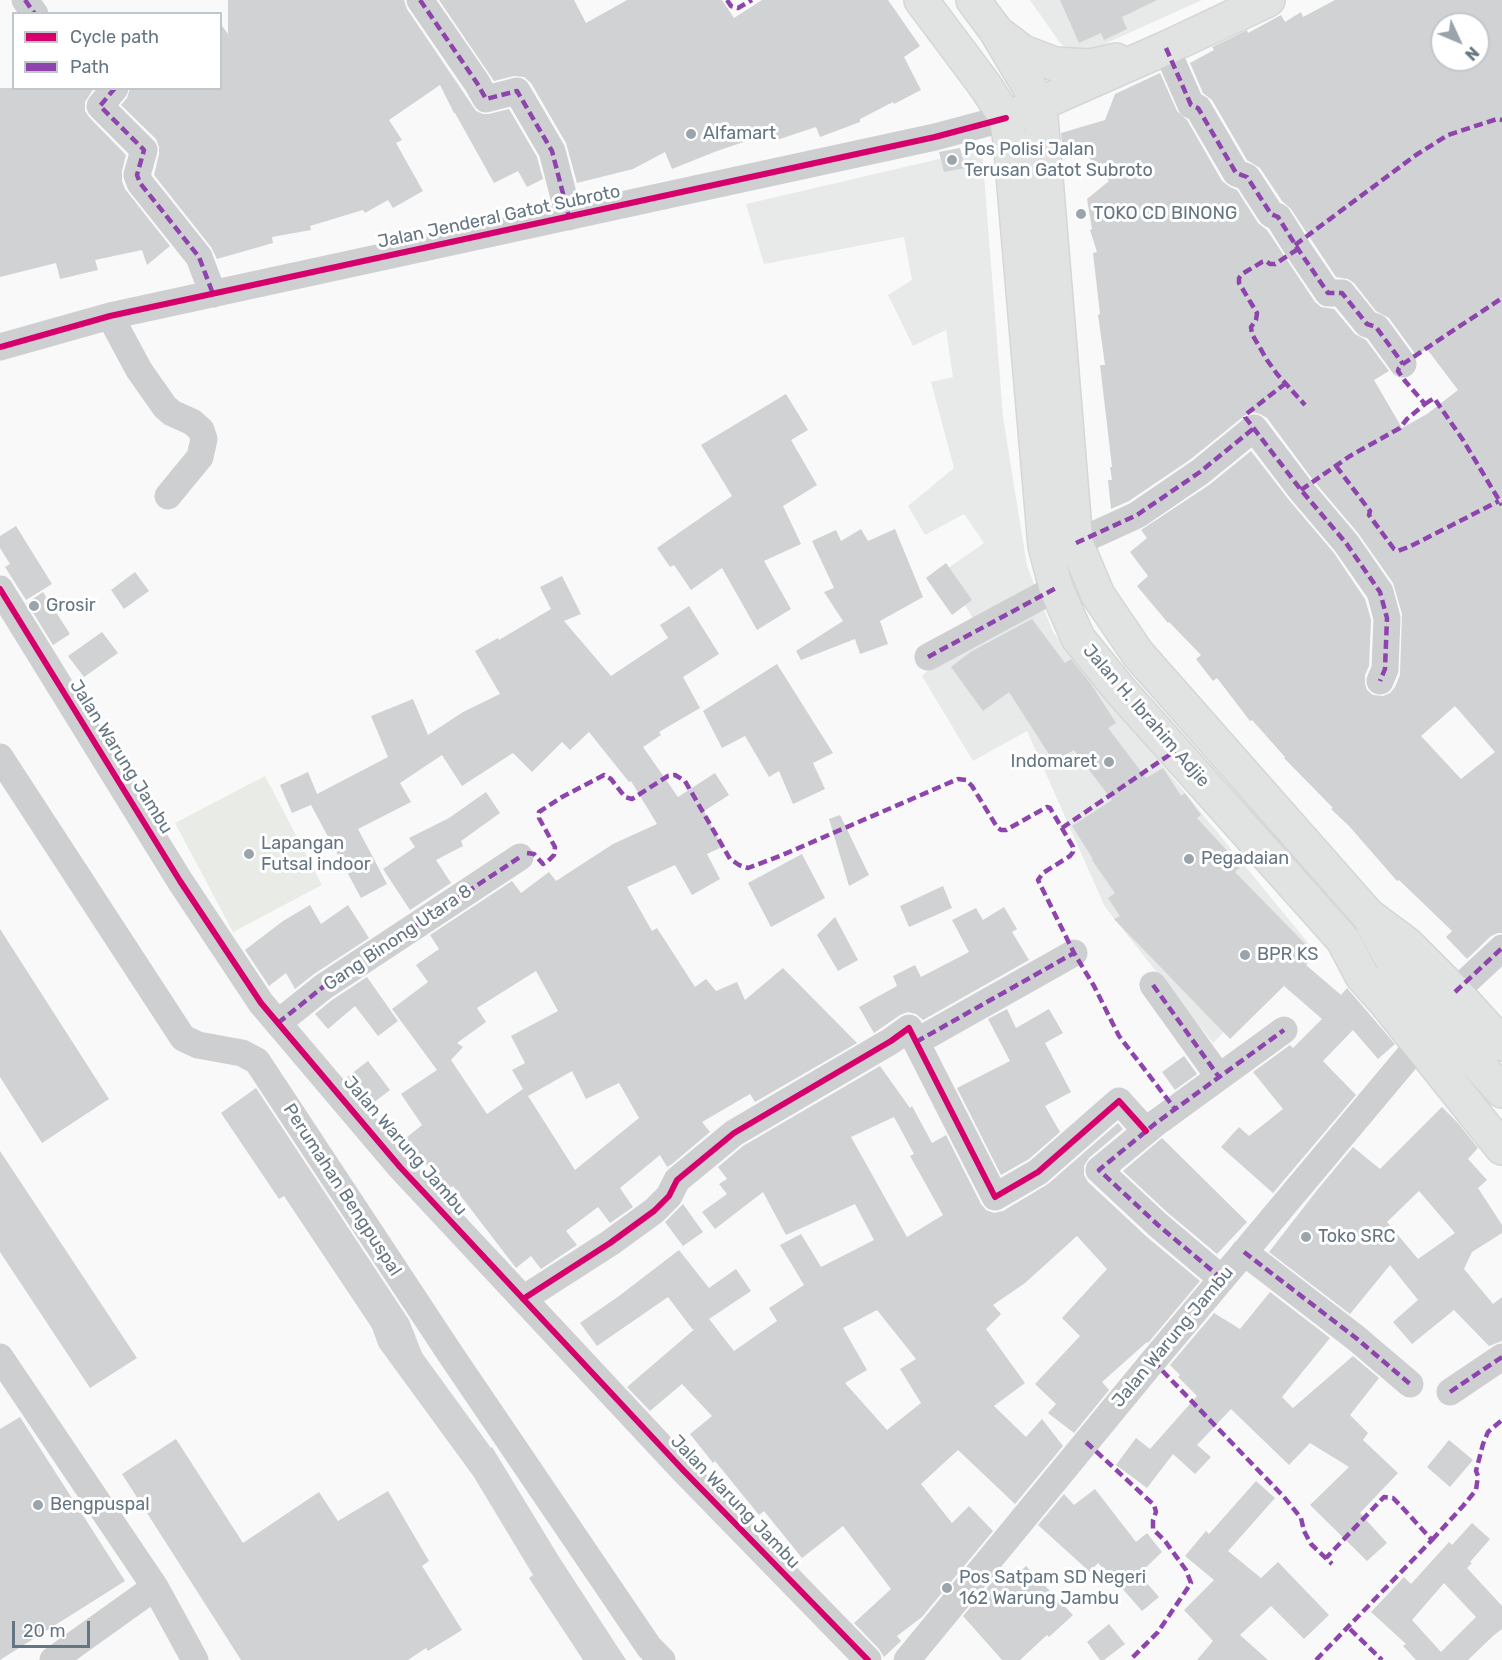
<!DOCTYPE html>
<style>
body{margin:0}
#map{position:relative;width:1502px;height:1660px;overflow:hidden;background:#f9f9f9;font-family:Rubik,sans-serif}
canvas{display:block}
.legend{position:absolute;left:12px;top:12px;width:210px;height:78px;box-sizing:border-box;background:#fff;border:2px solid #c1c8cd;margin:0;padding:8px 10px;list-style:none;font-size:18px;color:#657683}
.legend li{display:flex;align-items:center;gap:12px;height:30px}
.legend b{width:30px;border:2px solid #c1c8cd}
.north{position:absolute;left:1430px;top:12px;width:60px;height:60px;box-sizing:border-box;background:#fff;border:2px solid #c1c8cd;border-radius:50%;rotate:134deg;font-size:16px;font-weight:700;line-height:24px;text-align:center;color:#657683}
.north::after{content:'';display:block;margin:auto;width:21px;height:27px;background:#99a4ac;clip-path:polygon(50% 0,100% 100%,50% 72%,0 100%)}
.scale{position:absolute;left:12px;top:1621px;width:78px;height:27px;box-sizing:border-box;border:3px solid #657683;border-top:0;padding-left:8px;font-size:18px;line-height:21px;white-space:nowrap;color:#657683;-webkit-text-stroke:4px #fff;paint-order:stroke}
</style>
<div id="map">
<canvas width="1502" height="1660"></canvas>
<ul class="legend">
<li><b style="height:8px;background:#d6006c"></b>Cycle path</li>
<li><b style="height:8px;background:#8e44ad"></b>Path</li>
</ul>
<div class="north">N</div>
<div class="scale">20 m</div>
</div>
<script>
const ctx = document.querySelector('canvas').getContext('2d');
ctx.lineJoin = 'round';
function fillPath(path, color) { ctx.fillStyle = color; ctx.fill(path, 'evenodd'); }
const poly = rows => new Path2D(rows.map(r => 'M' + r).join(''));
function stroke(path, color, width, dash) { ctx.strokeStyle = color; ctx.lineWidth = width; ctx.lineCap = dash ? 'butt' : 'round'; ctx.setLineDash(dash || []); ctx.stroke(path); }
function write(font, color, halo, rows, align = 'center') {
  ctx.font = font + ' Rubik,sans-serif'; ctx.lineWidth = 6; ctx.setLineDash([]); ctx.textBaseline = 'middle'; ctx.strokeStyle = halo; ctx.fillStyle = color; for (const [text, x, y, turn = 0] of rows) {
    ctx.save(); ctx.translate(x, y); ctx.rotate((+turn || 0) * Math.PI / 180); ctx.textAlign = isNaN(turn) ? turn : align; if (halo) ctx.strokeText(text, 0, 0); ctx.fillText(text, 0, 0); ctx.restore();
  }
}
const built = poly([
 [1030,0,1202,0,1089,51,1074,54,1060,43],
 [982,149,1003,417,1027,566,1053,632,1309,944,1213,1043,1105,907,1027,731,973,761,922,676,977,625,944,571,984,543,964,514,925,535,908,506,954,468,931,382,953,377,946,330,913,346,888,295,912,280,904,237,764,264,746,204]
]);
const green = poly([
 [265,776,322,885,233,932,175,823]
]);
const building = poly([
 [228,0,404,0,407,9,476,111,483,114,489,114,509,109,537,157,543,179,527,187,518,171,494,183,455,113,454,113,440,85,389,120,402,140,396,143,423,191,393,208,388,200,365,213,363,210,310,226,311,230,272,237,273,243,217,259,211,247,154,175,159,154,159,147,156,139,121,105,127,98,130,88,220,88,220,23,228,34],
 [439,0,574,0,586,23,627,0,722,0,734,18,762,0,888,0,920,46,904,57,921,90,894,104,893,102,860,119,860,122,820,137,816,127,774,141,770,133,717,151,672,169,665,152,633,169,577,183,566,143,531,83,524,77,514,76,494,81],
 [1060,0,1157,0,1122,17,1127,29,1104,40,1101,33,1079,43],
 [1335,0,1502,0,1502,933,1498,933,1491,936,1467,959,1446,937,1452,931,1399,880,1397,881,1349,826,1331,809,1333,808,1284,758,1285,757,1252,720,1250,721,1217,678,1213,681,1196,659,1201,655,1169,622,1168,623,1137,586,1148,576,1130,552,1147,538,1141,530,1209,485,1251,451,1289,500,1334,553,1365,599,1371,620,1369,666,1365,675,1365,684,1367,690,1373,695,1383,696,1390,693,1395,687,1400,675,1402,614,1393,583,1358,533,1313,480,1267,418,1260,414,1252,412,1244,416,1191,459,1129,501,1111,509,1108,480,1112,480,1110,467,1112,467,1100,365,1105,365,1098,315,1100,314,1093,253,1097,252,1090,230,1092,229,1087,199,1109,181,1081,148,1063,153,1061,133,1105,120,1115,94,1160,73,1177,111,1187,120,1222,181,1230,187,1237,190,1258,223,1267,230,1315,302,1321,307,1334,309,1355,334,1366,340,1389,371,1374,380,1402,428,1427,414,1458,390,1427,349,1416,355,1389,318,1376,311,1354,283,1348,279,1336,277,1291,209,1282,201,1260,168,1247,160,1212,100,1203,93,1190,63,1214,50,1212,47,1247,30,1248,33,1281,15,1285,22,1301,12,1303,17],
 [1442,24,1478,24,1478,60,1442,60],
 [1455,706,1495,752,1461,779,1421,736],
 [0,88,94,88,85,102,85,111,89,117,126,155,122,171,122,181,125,189,170,246,147,265,142,250,95,260,98,270,60,279,56,263,0,277],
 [960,148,965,168,944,172,939,152],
 [786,394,808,430,791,440,817,485,783,506,801,544,764,561,791,609,757,630,722,568,691,590,674,565,670,567,657,548,732,496,701,445],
 [16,526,52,584,26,600,5,567,10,564,0,548,0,536],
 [861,529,868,541,895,529,923,597,880,621,888,644,860,654,855,639,801,660,796,651,843,621,824,592,834,588,812,541,836,530,841,541],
 [946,563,972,600,952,615,926,578],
 [135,572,149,591,124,609,111,590],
 [562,576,581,614,564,621,611,676,668,638,660,625,689,606,719,654,683,677,700,708,659,732,661,735,643,747,678,797,715,773,729,795,704,811,722,847,707,854,720,879,692,895,675,865,627,887,652,931,657,928,695,987,706,979,716,991,737,982,745,1000,783,968,857,1043,755,1102,750,1094,702,1122,710,1132,672,1164,667,1167,660,1155,620,1188,633,1207,610,1223,598,1207,566,1231,577,1245,541,1269,531,1256,516,1268,453,1186,446,1191,406,1138,422,1125,401,1094,437,1070,392,1009,428,982,416,965,439,949,430,935,512,881,521,893,549,872,556,881,613,844,657,824,631,781,629,782,589,732,570,750,562,742,532,772,513,753,462,786,442,755,400,783,411,802,358,829,387,884,361,898,311,805,292,813,280,785,308,772,317,794,388,757,371,716,413,699,428,735,463,712,500,694,475,651,498,638,499,640,551,609,540,587],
 [536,971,558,1011,511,1036,525,1063,512,1070,523,1089,487,1114,451,1060,463,1047,457,1043,486,1022,477,1008],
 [572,1071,586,1099,619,1083,639,1118,575,1170,528,1096],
 [43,592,70,634,53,645,27,603],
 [1032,619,1065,663,1071,659,1091,684,1116,723,1108,728,1146,778,1163,768,1181,796,1185,793,1201,815,1197,818,1241,866,1235,872,1316,955,1306,965,1341,995,1347,988,1395,1044,1378,1059,1353,1030,1323,1061,1356,1095,1273,1193,1221,1147,1239,1127,1249,1136,1283,1109,1253,1072,1290,1045,1293,1048,1322,1019,1284,986,1230,1039,1114,919,1120,916,1108,898,1115,893,1092,860,1093,859,1072,826,1112,800,1074,750,1054,762,1009,692,983,711,951,667,972,651],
 [102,632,118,653,84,677,68,656],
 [777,664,833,753,813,763,825,789,793,804,779,771,769,777,745,736,722,748,703,711],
 [486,792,500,813,461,841,463,846,436,860,451,883,410,910,383,869,415,847,409,838,449,818],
 [840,815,869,875,849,886,829,819],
 [802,854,825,898,771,927,748,883],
 [943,886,952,908,909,927,900,906],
 [310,905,321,924,348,905,369,938,314,974,295,989,286,973,269,986,245,950,283,921],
 [1004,907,1017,929,1012,932,1029,960,923,1020,916,1014,908,1012,900,1015,874,1033,859,1007,897,986,893,976,915,965,921,977,969,952,952,920,976,908,983,920],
 [835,917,858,960,838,971,817,935],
 [0,929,109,1099,42,1143,0,1077],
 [367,977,398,1021,378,1036,355,1006,328,1029,315,1014,332,1000],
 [1007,1009,1016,1028,1049,1009,1063,1033,1045,1043,1071,1092,1045,1106,1060,1132,1029,1159,1001,1175,957,1088,1010,1061,988,1019],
 [1184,1056,1197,1074,1175,1090,1162,1072],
 [368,1061,390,1090,369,1106,347,1077],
 [880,1066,910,1108,912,1106,932,1143,946,1135,981,1204,986,1210,994,1213,1003,1211,1048,1184,1118,1123,1123,1129,1089,1158,1084,1166,1084,1175,1088,1182,1147,1237,1200,1281,1148,1343,1147,1342,1102,1382,1109,1390,1074,1433,1048,1413,1056,1404,1035,1384,1080,1336,1062,1318,1107,1269,1077,1236,1025,1283,993,1305,1001,1314,986,1329,1025,1383,994,1406,1026,1437,1042,1419,1063,1446,1015,1504,958,1450,921,1484,952,1523,969,1506,993,1531,922,1617,897,1636,901,1641,884,1657,879,1649,854,1623,891,1589,843,1526,802,1558,764,1511,759,1515,715,1461,713,1463,690,1434,712,1416,682,1384,650,1411,627,1387,697,1327,693,1330,668,1297,597,1346,580,1323,619,1296,679,1250,709,1288,736,1269,751,1291,709,1319,734,1351,777,1321,769,1308,804,1285,780,1245,801,1234,821,1267,874,1240,855,1204,786,1235,763,1192,715,1229,702,1212,727,1194,719,1184,727,1179,718,1167,743,1146],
 [894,1117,914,1154,910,1156,943,1215,907,1237,851,1137],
 [877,1310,916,1359,900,1369,921,1403,887,1430,845,1383,867,1370,843,1328],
 [256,1088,409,1320,422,1353,491,1448,492,1447,559,1557,626,1660,583,1660,529,1578,533,1575,474,1477,379,1347,372,1328,284,1196,279,1199,221,1113],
 [1442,1107,1458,1123,1478,1148,1468,1159,1487,1180,1478,1188,1502,1225,1502,1233,1472,1252,1464,1269,1493,1304,1502,1297,1502,1341,1489,1346,1454,1310,1412,1344,1393,1322,1418,1300,1390,1265,1350,1314,1269,1252,1318,1189,1353,1147,1380,1169],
 [1419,1191,1455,1233,1418,1259,1387,1222],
 [1162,1138,1247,1222,1217,1254,1168,1213,1123,1171],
 [0,1151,137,1358,90,1388,0,1252],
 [683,1204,703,1232,683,1246,665,1222],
 [1270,1292,1330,1338,1282,1397,1293,1408,1353,1356,1379,1378,1350,1415,1368,1433,1363,1440,1398,1473,1360,1513,1387,1543,1367,1561,1310,1505,1349,1467,1310,1443,1289,1465,1231,1409,1197,1445,1211,1457,1195,1474,1173,1454,1147,1488,1116,1465,1136,1438,1150,1449,1197,1396,1178,1377,1180,1375,1170,1365,1214,1313,1240,1329],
 [20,1417,125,1581,0,1660,0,1429],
 [176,1439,243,1543,319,1492,338,1521,388,1491,429,1561,422,1566,462,1630,428,1651,426,1648,408,1660,241,1660,122,1474],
 [1449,1440,1473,1460,1450,1487,1427,1467],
 [1256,1481,1275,1498,1228,1551,1261,1578,1278,1562,1329,1615,1304,1639,1271,1606,1240,1635,1268,1660,1197,1660,1213,1641,1184,1610,1214,1580,1185,1556,1206,1531,1209,1534],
 [1095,1489,1136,1542,1147,1533,1162,1552,1139,1574,1159,1597,1142,1611,1121,1587,1098,1563,1090,1572,1038,1525,1064,1494,1074,1505],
 [1472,1523,1490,1539,1470,1562,1472,1563,1467,1568,1502,1606,1502,1629,1493,1636,1468,1660,1416,1660,1403,1646,1406,1644,1371,1612,1404,1577,1411,1584,1449,1542,1452,1545],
 [1444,1583,1476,1617,1441,1652,1412,1620],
 [1026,1566,1073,1615,1049,1637,1047,1635,1020,1660,1002,1660,963,1616,996,1577,1004,1587],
 [1109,1624,1125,1644,1104,1660,1100,1660,1087,1642]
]);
const minor = poly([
 [25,0,35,14],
 [420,0,477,83,486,99,517,91,552,151,569,217],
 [1166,48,1191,105,1198,108,1236,173,1247,177,1271,214,1278,217,1298,249,1328,293,1342,293,1367,324,1376,327,1403,364],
 [115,88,100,106,144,150,137,175,140,183,199,257,213,294],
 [110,316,139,370,165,407,172,413,192,422,201,430,204,439,200,457,168,496],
 [0,347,110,316,935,137,1006,118],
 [1076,543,1137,515,1200,472,1254,428,1301,490,1346,543,1380,592,1387,618,1385,669,1380,681],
 [0,589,180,881,261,1003,400,1167,683,1470,868,1660],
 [928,657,1056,588],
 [0,757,183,1038,198,1045,242,1053,257,1061,451,1355,649,1647,662,1660],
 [1153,985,1219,1077],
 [1455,992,1502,948],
 [278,1023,323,987,520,857],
 [916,1042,1074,953],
 [1244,1252,1356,1338,1410,1384],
 [1222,1279,1158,1225,1099,1170,1156,1123,1284,1030],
 [523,1299,610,1243,654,1211,669,1196,677,1180,734,1133,891,1041,909,1028,995,1197,1038,1172,1119,1101,1146,1131],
 [0,1357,155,1587,195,1660],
 [1450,1392,1502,1357],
 [53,1660,155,1587],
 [907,1660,1153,1361,1418,1045]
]);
const major = poly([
 [921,0,986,87,1006,118,1010,140,1045,546,1056,588,1078,638,1120,690,1343,940,1362,976,1386,1003,1502,1148],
 [973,0,996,31,1040,105,1076,543,1098,595,1138,654,1368,915,1407,944,1455,992,1502,1044],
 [1002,36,1023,52,1055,64,1090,66,1116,60],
 [1019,113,1166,48,1268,0],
 [1373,925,1406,985,1502,1091]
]);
const quiet = poly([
 [25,0,35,14],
 [420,0,477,83,486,99,517,91,552,151,569,217],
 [727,0,731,6,738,8,752,0],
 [1166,48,1191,105,1198,108,1236,173,1247,177,1271,214,1278,217,1298,249,1328,293,1342,293,1367,324,1376,327,1403,364],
 [115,88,100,106,144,150,137,175,140,183,199,257,213,294],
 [1295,245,1416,155,1448,135,1497,119,1502,120],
 [1298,249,1275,264,1270,264,1266,261,1262,262,1242,274,1239,278,1239,283,1257,313,1256,320,1251,327,1252,334,1267,360,1277,374,1305,405],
 [1286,383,1245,415,1245,417,1301,490,1346,543,1380,592,1387,618,1385,669,1380,681],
 [1425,404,1434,398,1463,440,1502,505],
 [1336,466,1370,511,1369,515,1394,549,1398,551,1411,546,1499,501],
 [1301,490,1350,456,1400,428,1407,419,1425,404,1405,381,1398,371,1399,368,1403,364,1502,298],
 [1076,543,1137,515,1200,472,1254,428],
 [928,657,1056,588],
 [1062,828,1175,751],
 [527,853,534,854,543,864,548,861,554,855,555,847,539,818,539,812,562,797,604,775,611,779,625,797,632,799,668,776,675,775,685,781,730,859,739,865,748,868,780,856,958,779,966,780,972,786,997,827,1001,830,1006,830,1047,807,1050,808,1073,847,1073,852,1070,856,1043,873,1038,880,1074,953,1094,986,1119,1036,1175,1109],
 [1153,985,1219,1077],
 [1455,992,1502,948],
 [278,1023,323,987,520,857],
 [916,1042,1074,953],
 [1244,1252,1356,1338,1410,1384],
 [1222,1279,1158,1225,1099,1170,1156,1123,1284,1030],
 [1153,1361,1284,1497,1301,1518,1304,1531,1311,1544,1332,1564],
 [1450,1392,1502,1357],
 [1086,1442,1154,1505,1156,1512,1153,1520,1153,1529,1165,1541,1186,1570,1191,1583,1158,1632,1130,1660],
 [1432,1540,1463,1506,1476,1490,1478,1476,1476,1471,1483,1444,1488,1432,1502,1420],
 [1350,1629,1382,1660],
 [1316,1660,1432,1540,1400,1505,1393,1498,1384,1497,1326,1558]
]);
const cycleway = poly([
 [0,347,110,316,935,137,1006,118],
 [0,589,180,881,261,1003,400,1167,683,1470,868,1660],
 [523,1299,610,1243,654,1211,669,1196,677,1180,734,1133,891,1041,909,1028,995,1197,1038,1172,1119,1101,1146,1131]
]);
const markers = [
 [691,134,6,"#99a4ac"],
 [952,160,6,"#99a4ac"],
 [1081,214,6,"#99a4ac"],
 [34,606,6,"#99a4ac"],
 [1109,762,6,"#99a4ac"],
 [249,854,6,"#99a4ac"],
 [1189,859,6,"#99a4ac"],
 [1245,955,6,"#99a4ac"],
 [1306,1237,6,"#99a4ac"],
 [38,1505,6,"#99a4ac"],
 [947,1588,6,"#99a4ac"]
];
const poiNames = [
 ["Alfamart",703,134],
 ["Pos Polisi Jalan",964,150],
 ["Terusan Gatot Subroto",964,171],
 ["TOKO CD BINONG",1093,214],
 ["Grosir",46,606],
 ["Indomaret",1097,762,"right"],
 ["Lapangan",261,844],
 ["Futsal indoor",261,865],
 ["Pegadaian",1201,859],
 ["BPR KS",1257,955],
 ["Toko SRC",1318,1237],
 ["Bengpuspal",50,1505],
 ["Pos Satpam SD Negeri",959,1578],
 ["162 Warung Jambu",959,1599]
];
const streetNames = [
 ["Jalan Jenderal Gatot Subroto",499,217,-12],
 ["Jalan H. Ibrahim Adjie",1146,716,49],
 ["Jalan Warung Jambu",121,757,58],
 ["Gang Binong Utara 8",398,938,-34],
 ["Jalan Warung Jambu",405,1146,49],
 ["Perumahan Bengpuspal",342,1190,57],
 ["Jalan Warung Jambu",1173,1337,-50],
 ["Jalan Warung Jambu",735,1502,46]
];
fillPath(built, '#e8e9e9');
fillPath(green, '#e8ebe6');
fillPath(building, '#d0d2d3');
stroke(major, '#d5d6d7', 36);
stroke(minor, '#cecfd0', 27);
stroke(major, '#e1e2e2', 33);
stroke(quiet, '#8e44ad', 4.5, [9, 4.5]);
stroke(cycleway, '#d6006c', 6);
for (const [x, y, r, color] of markers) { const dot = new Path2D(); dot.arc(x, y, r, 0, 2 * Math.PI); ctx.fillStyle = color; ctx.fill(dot); stroke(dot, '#fff', 2); }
write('18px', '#657683', '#fff', poiNames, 'left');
write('18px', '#657683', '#fff', streetNames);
</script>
